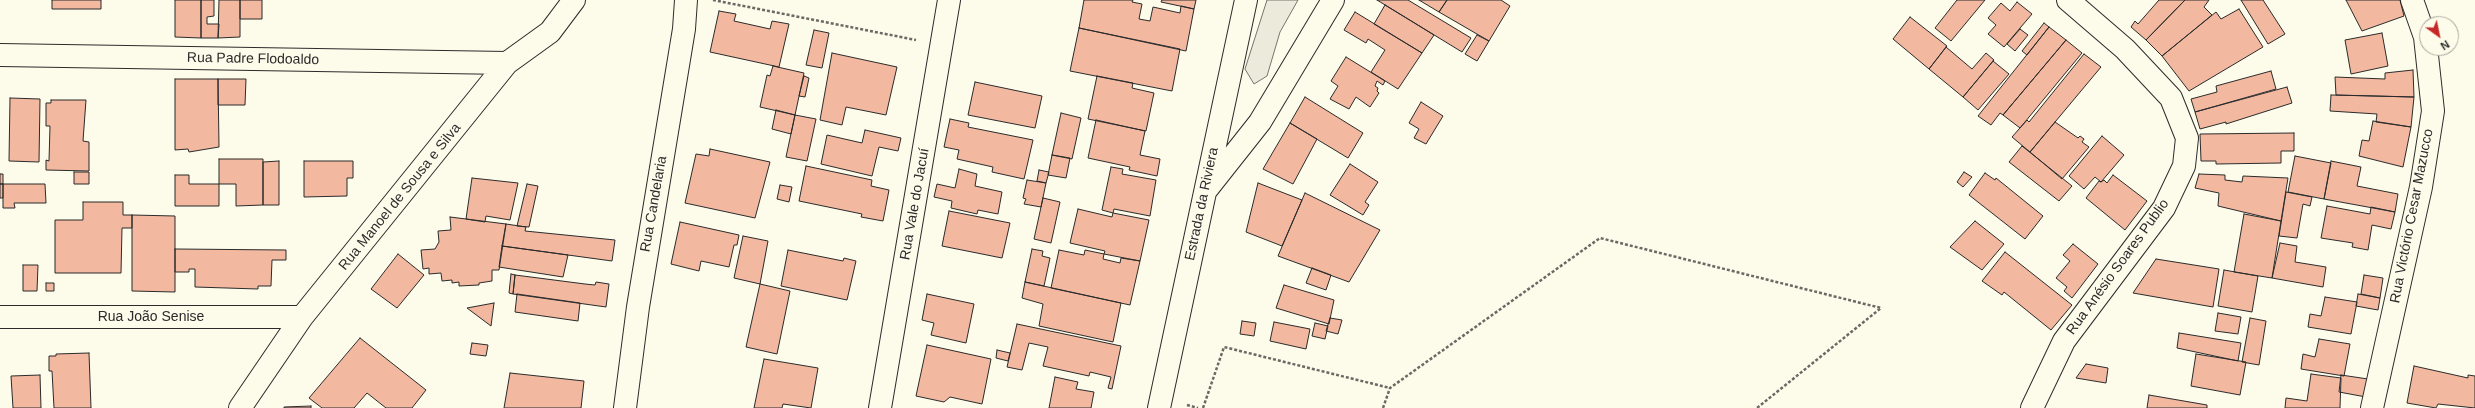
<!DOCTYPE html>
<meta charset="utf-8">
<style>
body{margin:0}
#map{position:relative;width:2475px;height:408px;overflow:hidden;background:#fdfbea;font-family:Helvetica,sans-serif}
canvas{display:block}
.north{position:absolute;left:2419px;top:16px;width:40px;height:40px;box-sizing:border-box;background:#fdfbea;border:1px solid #a9a89e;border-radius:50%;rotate:147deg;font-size:11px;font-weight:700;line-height:16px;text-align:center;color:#2b2b2b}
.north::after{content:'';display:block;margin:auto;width:14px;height:18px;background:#c62828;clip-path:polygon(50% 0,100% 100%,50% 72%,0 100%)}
</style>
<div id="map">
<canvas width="2475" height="408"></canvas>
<div class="north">N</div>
</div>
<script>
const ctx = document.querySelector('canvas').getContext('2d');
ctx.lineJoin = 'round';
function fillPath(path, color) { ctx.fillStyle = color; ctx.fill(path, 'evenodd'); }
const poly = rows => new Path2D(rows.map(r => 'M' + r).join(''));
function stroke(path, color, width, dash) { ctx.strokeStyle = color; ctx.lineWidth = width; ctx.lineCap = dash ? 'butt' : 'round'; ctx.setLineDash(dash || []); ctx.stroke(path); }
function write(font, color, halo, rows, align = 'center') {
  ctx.font = font + ' Helvetica,sans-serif'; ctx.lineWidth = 3; ctx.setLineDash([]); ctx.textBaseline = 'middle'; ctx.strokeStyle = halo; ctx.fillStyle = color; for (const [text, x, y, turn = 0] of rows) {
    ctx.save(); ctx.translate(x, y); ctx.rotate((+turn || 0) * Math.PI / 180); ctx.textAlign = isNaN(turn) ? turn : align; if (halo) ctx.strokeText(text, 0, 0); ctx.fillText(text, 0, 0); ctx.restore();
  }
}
const green = poly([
 [1267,0,1298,0,1280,32,1267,76,1254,84,1245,69,1267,0]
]);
const building = poly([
 [52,0,101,0,101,9,52,9,52,0],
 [175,0,201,0,201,38,175,37,175,0],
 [201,0,214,0,214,16,207,17,207,24,219,24,218,38,201,38,201,0],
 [219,0,240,0,240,37,218,38,219,0],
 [240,0,262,0,262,19,240,19,240,0],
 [1084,0,1133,0,1132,2,1142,4,1139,19,1150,21,1153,7,1180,13,1181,6,1194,9,1186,51,1079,28,1084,0],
 [1162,0,1196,0,1194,9,1161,2,1162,0],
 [1377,0,1408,0,1471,38,1462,52,1377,0],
 [1419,0,1447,0,1439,12,1419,0],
 [1447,0,1501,0,1510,6,1489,41,1439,12,1447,0],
 [1957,0,1985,0,1951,41,1935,28,1957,0],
 [2159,0,2185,0,2146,40,2131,27,2135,21,2138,24,2159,0],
 [2185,0,2209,0,2204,7,2212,15,2162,56,2146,40,2185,0],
 [2241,0,2263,0,2285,34,2268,44,2241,0],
 [2346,0,2400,0,2404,16,2362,31,2346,0],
 [2017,2,2032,14,2004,47,1988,34,1996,25,1988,18,2001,3,2010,11,2017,2],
 [1385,5,1434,35,1422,53,1374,24,1385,5],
 [2239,9,2263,47,2189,91,2162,56,2216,12,2221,19,2239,9],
 [719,11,736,14,734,21,770,29,772,21,789,24,779,67,710,52,719,11],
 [1355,12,1422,53,1398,89,1371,72,1385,50,1368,39,1366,43,1344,30,1355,12],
 [1910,17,1947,46,1929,69,1893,39,1910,17],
 [2044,23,2049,27,2027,55,2022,51,2044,23],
 [2049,27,2066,40,2003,115,2000,113,1991,125,1978,116,2049,27],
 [1079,28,1180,49,1172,91,1070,71,1079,28],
 [2020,29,2028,35,2015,51,2007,44,2020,29],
 [814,30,829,33,822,68,806,65,814,30],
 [2382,33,2388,66,2351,74,2345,40,2382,33],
 [1477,35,1489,41,1477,61,1465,54,1477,35],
 [2066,40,2082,53,2020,128,2003,115,2066,40],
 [1946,47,1972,69,1986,53,1994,60,1963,97,1929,69,1946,47],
 [832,53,897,67,886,115,846,107,842,125,820,120,832,53],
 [2084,54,2101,67,2030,152,2012,137,2027,120,2029,122,2084,54],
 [1346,57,1385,81,1383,85,1377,81,1375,86,1378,88,1377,91,1379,93,1370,107,1356,97,1349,109,1330,99,1338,86,1331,81,1346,57],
 [1993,61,2009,74,1978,110,1963,97,1993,61],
 [773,66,804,73,795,115,760,107,767,75,770,76,773,66],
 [2413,70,2414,97,2336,95,2335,77,2385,79,2385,73,2413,70],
 [2271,71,2276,89,2195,112,2191,99,2217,92,2216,86,2271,71],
 [804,76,809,78,805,97,799,96,804,76],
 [1097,76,1133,83,1132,88,1154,93,1146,131,1088,119,1097,76],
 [175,79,218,79,219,147,189,152,188,149,175,150,175,79],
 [218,79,246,79,245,105,218,105,218,79],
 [975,82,1042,96,1035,128,968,115,975,82],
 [2287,87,2292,103,2226,124,2226,122,2200,129,2195,112,2287,87],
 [2331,95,2414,97,2411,127,2376,122,2377,114,2330,111,2331,95],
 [1305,97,1363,133,1348,158,1290,123,1305,97],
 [10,98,40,99,39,162,9,161,10,98],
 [51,100,86,100,83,141,89,142,89,171,46,170,46,160,49,161,50,126,46,126,46,103,51,103,51,100],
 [1421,102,1443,116,1426,144,1414,138,1419,129,1409,123,1421,102],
 [776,110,795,115,791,134,772,129,776,110],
 [1061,113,1081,118,1072,159,1052,155,1061,113],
 [795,115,816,119,807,161,786,157,795,115],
 [950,119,969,123,968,127,1033,140,1024,179,992,172,993,167,957,159,959,150,944,147,950,119],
 [1096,120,1145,131,1140,155,1160,159,1157,176,1129,170,1130,167,1088,158,1096,120],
 [2373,121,2411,127,2403,167,2359,156,2362,140,2369,141,2373,121],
 [2055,122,2078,138,2080,136,2084,139,2082,142,2089,147,2062,179,2030,152,2055,122],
 [1290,123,1317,139,1293,184,1263,169,1290,123],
 [865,130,901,138,898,151,879,147,872,176,821,164,827,135,862,143,865,130],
 [2294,133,2294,151,2281,151,2281,163,2216,164,2216,161,2201,161,2200,134,2294,133],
 [2102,136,2124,155,2101,182,2095,177,2084,189,2069,176,2102,136],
 [2022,146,2072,186,2059,201,2009,162,2022,146],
 [710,149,770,162,755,218,685,203,696,154,709,156,710,149],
 [1052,155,1070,158,1066,178,1048,175,1052,155],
 [2295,156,2331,163,2324,199,2288,192,2295,156],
 [219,159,263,159,263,205,236,206,236,184,219,184,219,159],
 [279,161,279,205,263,205,263,162,279,161],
 [304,161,353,161,353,178,347,178,347,196,304,197,304,161],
 [2331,161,2361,167,2357,186,2398,194,2395,212,2324,199,2331,161],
 [1350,164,1378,182,1365,202,1369,205,1363,215,1330,195,1350,164],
 [806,166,872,180,871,186,889,190,883,221,861,217,862,214,799,201,806,166],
 [1111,167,1123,169,1122,174,1156,180,1150,216,1114,209,1113,213,1102,210,1111,167],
 [959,169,977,174,975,186,1002,192,998,214,978,210,977,214,951,208,952,201,934,197,937,184,955,188,959,169],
 [1039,170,1049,172,1046,183,1037,181,1039,170],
 [74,172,89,172,89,184,74,184,74,172],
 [1964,172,1972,177,1963,187,1957,182,1964,172],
 [1985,173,1995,180,1996,178,2043,216,2025,239,1969,195,1985,173],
 [0,174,3,174,3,184,0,184,0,174],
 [2199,174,2225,175,2225,180,2242,182,2243,176,2288,178,2281,221,2218,206,2219,193,2195,188,2199,174],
 [175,175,189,175,189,184,219,184,219,206,175,206,175,175],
 [2113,175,2147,201,2125,230,2086,198,2099,181,2101,182,2104,180,2107,183,2113,175],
 [472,178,518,183,510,220,486,216,485,222,466,219,472,178],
 [1027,180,1046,183,1041,207,1024,204,1026,199,1023,198,1027,180],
 [1258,183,1302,200,1282,246,1246,232,1258,183],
 [0,184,3,184,3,198,0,198,0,184],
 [3,184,45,184,46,203,14,203,15,208,3,208,3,184],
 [527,184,538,186,529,227,517,226,527,184],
 [780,185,792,187,789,202,777,199,780,185],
 [2286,192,2312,197,2310,206,2303,204,2297,238,2279,236,2286,192],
 [1305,193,1380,230,1349,282,1278,256,1305,193],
 [1043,198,1060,202,1051,243,1034,239,1043,198],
 [83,202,123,202,123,215,132,215,132,228,122,228,121,273,55,273,55,220,83,220,83,202],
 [2327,206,2370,214,2371,207,2395,212,2391,229,2372,225,2368,250,2352,247,2353,243,2321,238,2327,206],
 [1078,209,1112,217,1113,213,1149,220,1140,261,1104,254,1105,251,1070,243,1078,209],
 [949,211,1010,223,1002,258,942,246,949,211],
 [2244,214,2281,221,2272,278,2234,272,2244,214],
 [132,215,175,216,175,292,132,291,132,215],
 [450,217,506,224,499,270,492,270,492,281,479,283,479,285,459,286,459,282,452,283,452,280,442,281,441,273,429,274,429,268,423,269,421,250,435,249,439,242,438,231,451,230,450,217],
 [1975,221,2004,244,1982,270,1950,247,1975,221],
 [680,222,739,235,737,245,734,245,729,267,701,261,699,271,671,264,680,222],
 [506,224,526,227,525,231,615,240,612,261,502,246,506,224],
 [743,236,768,241,760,284,734,278,743,236],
 [2280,243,2297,246,2295,262,2326,267,2323,287,2272,278,2280,243],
 [2073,244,2098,264,2072,298,2064,291,2067,287,2056,278,2070,261,2063,255,2073,244],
 [502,246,568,255,563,277,499,267,502,246],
 [175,249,286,250,286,260,272,260,271,286,258,286,258,289,195,287,195,269,189,269,189,272,175,272,175,249],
 [1032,249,1043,251,1042,256,1050,258,1044,286,1025,282,1032,249],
 [788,250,843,261,844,258,856,261,847,300,781,286,788,250],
 [1059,250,1084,255,1085,250,1104,254,1103,259,1120,263,1121,258,1140,261,1130,305,1051,288,1059,250],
 [2005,252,2072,305,2051,330,2004,292,2002,295,1982,281,2005,252],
 [398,254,424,275,397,308,371,289,398,254],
 [2156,259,2219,269,2213,307,2133,293,2156,259],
 [23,265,38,265,37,291,23,291,23,265],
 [1312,268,1331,275,1326,290,1306,283,1312,268],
 [2224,270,2258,276,2252,312,2218,306,2224,270],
 [511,274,515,275,513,294,509,293,511,274],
 [515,275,585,284,595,285,596,282,609,284,606,307,513,294,515,275],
 [2364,275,2383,278,2380,298,2361,294,2364,275],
 [1025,282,1121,303,1113,342,1039,326,1043,304,1022,298,1025,282],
 [46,283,54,283,54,291,46,291,46,283],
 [760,284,790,291,777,354,746,347,760,284],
 [1284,285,1334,300,1329,324,1276,308,1284,285],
 [517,294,580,303,578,321,515,312,517,294],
 [927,294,974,304,966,343,931,335,934,323,922,320,927,294],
 [2358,294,2380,298,2378,310,2356,306,2358,294],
 [2325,297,2357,302,2351,334,2308,327,2310,314,2321,316,2325,297],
 [494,303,491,326,467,308,494,303],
 [2218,313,2241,317,2238,334,2215,331,2218,313],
 [1330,318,1342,320,1338,334,1326,331,1330,318],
 [2250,318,2266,321,2259,365,2242,362,2250,318],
 [1242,321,1256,323,1254,336,1240,334,1242,321],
 [1274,322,1310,329,1306,349,1270,341,1274,322],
 [1315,323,1328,326,1325,339,1312,336,1315,323],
 [1017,324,1121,346,1112,389,1108,388,1111,377,1090,372,1089,376,1043,366,1048,347,1029,343,1022,370,1007,367,1017,324],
 [2179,333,2241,343,2238,361,2177,348,2179,333],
 [360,338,426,390,412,408,386,408,367,393,354,408,322,408,309,398,360,338],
 [2319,339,2350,344,2344,376,2301,369,2303,354,2315,357,2319,339],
 [472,343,488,345,486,356,470,354,472,343],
 [927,345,991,359,982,404,950,397,944,402,916,396,927,345],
 [997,350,1010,353,1008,361,996,358,997,350],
 [89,353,91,408,54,408,52,371,49,371,49,356,56,356,56,354,89,353],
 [2196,354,2246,362,2240,395,2191,386,2196,354],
 [764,359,818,368,811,408,783,404,782,408,754,408,764,359],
 [2086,364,2108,368,2106,383,2076,378,2086,364],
 [2414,366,2468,378,2468,375,2475,376,2475,408,2438,404,2436,408,2407,403,2414,366],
 [510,373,584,381,581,408,504,408,510,373],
 [2311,374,2341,378,2340,408,2285,408,2286,398,2307,401,2311,374],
 [40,375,41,408,13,408,11,376,40,375],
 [2341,375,2368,379,2366,397,2339,392,2341,375],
 [1055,377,1078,382,1076,389,1094,392,1091,408,1049,408,1055,377],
 [2149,395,2207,405,2207,408,2147,408,2149,395],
 [311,406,311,408,284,408,284,407,311,406]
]);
const path = poly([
 [713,0,916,40],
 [1187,405,1198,408],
 [1203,408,1224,347,1390,388],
 [1383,408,1390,388,1600,238,1881,308,1757,408]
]);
const minor = poly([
 [0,55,507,63],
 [1207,189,1260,122,1333,0],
 [0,317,302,317],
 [240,408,302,317,507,63,550,32,574,0],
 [625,408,638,307,684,29,686,0],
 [880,408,949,0],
 [1159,408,1246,0],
 [2032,408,2064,341,2164,208,2184,166,2187,138,2171,98,2125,49,2068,0],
 [2372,408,2421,187,2433,111,2425,37,2412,0]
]);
const streetNames = [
 ["Rua Padre Flodoaldo",253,59,1],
 ["Rua Manoel de Sousa e Silva",400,197,-51],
 ["Rua Candelaria",654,204,-80],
 ["Rua Vale do Jacuí",915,204,-80],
 ["Estrada da Riviera",1202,204,-78],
 ["Rua Victório Cesar Mazucco",2412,216,-79],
 ["Rua Anésio Soares Publio",2118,267,-54],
 ["Rua João Senise",151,317]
];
fillPath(green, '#ecebdb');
stroke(green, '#74746e', 1);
fillPath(building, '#f2b8a0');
stroke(building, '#2b2b2b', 1);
stroke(minor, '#2b2b2b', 24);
stroke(path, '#6a6964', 2.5, [3, 2]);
stroke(minor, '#fdfbea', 22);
write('14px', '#2b2b2b', '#fdfbea', streetNames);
</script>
